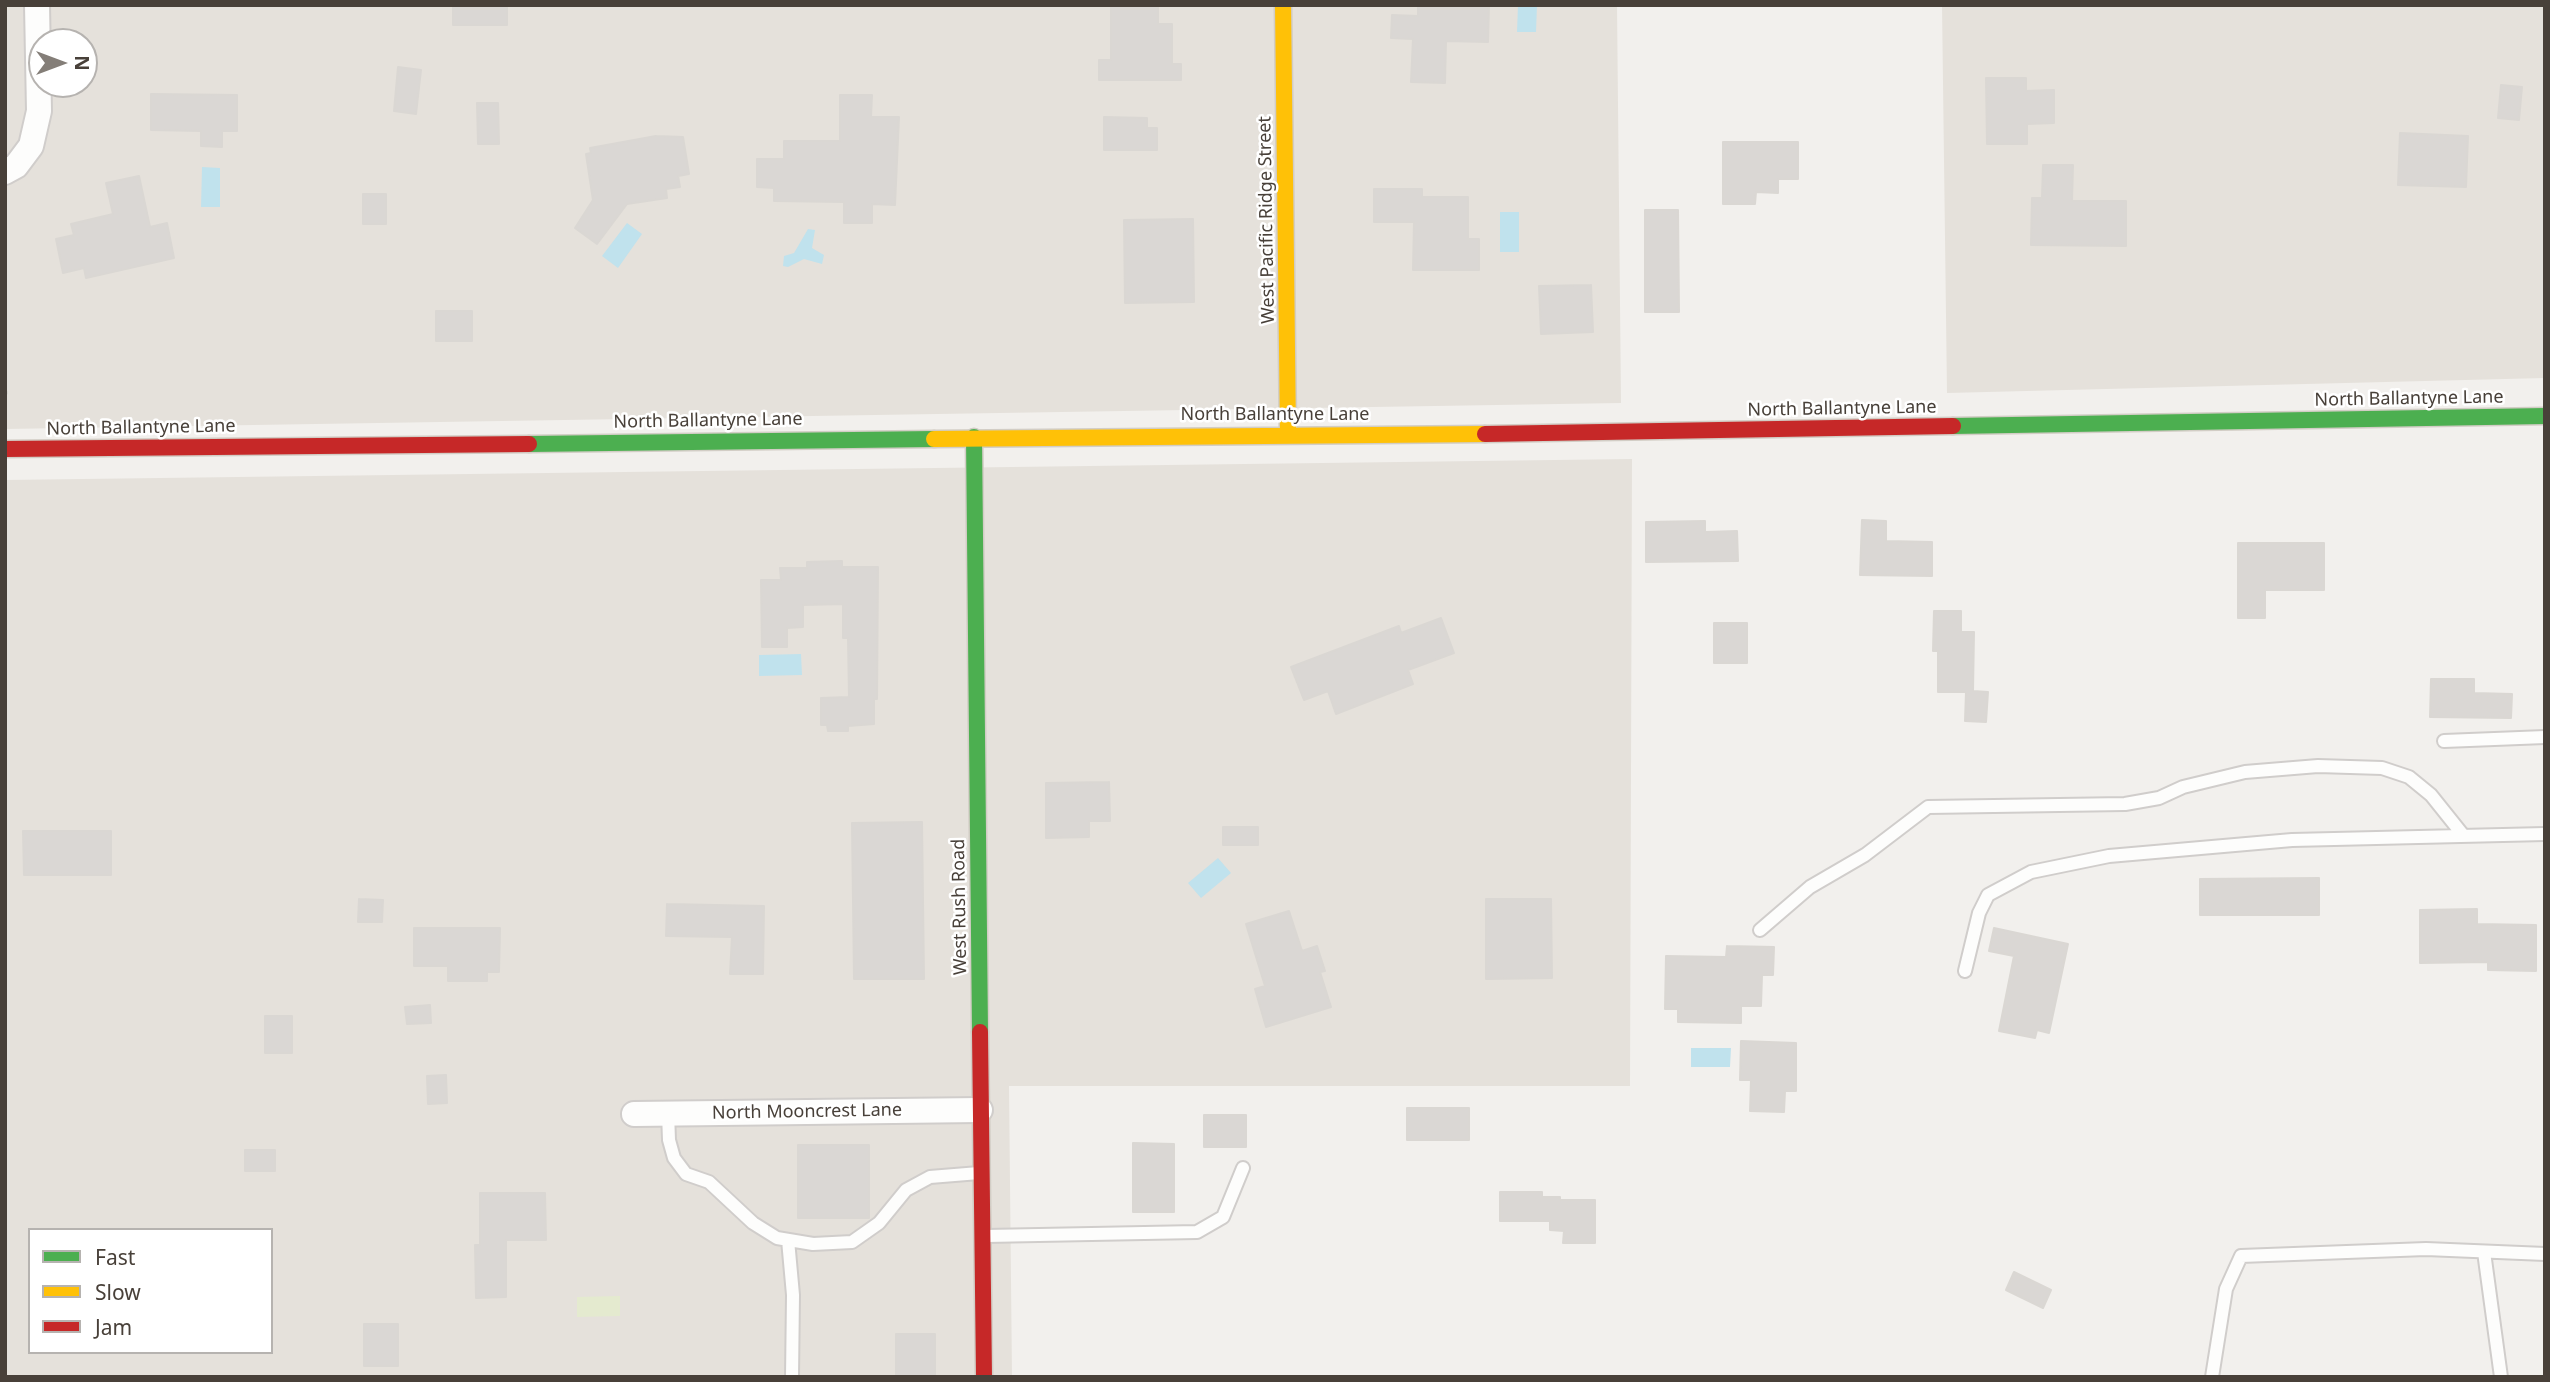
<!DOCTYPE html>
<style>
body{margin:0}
#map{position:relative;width:2550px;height:1382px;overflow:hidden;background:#f2f0ed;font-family:"Noto Sans",sans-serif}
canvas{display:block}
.frame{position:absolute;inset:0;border:7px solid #484039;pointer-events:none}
.legend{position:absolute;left:28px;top:1228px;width:245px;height:126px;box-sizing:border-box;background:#fff;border:2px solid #b6b3b0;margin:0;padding:9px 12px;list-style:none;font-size:21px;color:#484039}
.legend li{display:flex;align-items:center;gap:14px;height:35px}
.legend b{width:35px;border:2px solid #b6b3b0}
.north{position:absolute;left:28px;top:28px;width:70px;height:70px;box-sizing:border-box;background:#fff;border:2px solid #b6b3b0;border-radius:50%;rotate:90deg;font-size:19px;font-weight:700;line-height:28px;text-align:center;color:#484039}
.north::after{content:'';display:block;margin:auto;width:24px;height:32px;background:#847e78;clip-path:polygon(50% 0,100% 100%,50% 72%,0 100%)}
</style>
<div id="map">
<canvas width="2550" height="1382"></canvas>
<div class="frame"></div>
<ul class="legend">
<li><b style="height:9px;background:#4caf50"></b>Fast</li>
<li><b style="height:9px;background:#ffc107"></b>Slow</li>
<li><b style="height:9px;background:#c62828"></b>Jam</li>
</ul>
<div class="north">N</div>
</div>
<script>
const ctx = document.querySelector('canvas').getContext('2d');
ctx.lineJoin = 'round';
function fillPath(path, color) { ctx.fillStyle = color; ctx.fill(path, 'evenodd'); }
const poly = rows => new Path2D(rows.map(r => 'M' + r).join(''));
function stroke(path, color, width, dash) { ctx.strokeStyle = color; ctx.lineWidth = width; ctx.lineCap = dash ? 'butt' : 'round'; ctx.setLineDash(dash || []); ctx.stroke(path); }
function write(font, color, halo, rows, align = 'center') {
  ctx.font = font + ' "Noto Sans",sans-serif'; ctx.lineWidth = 5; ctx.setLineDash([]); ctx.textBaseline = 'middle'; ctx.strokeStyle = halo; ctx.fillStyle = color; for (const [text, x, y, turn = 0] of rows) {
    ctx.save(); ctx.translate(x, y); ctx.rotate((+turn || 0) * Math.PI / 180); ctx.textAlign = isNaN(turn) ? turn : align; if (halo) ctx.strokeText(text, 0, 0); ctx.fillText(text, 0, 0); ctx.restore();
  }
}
const residential = poly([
 [5,5,1617,5,1621,403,5,429],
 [42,42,84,42,84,84,42,84],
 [1942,5,2545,5,2545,378,1947,393],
 [1632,459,1630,1086,1009,1086,1012,1377,5,1377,5,480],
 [30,1230,271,1230,271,1352,30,1352]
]);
const green = poly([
 [620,1296,620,1316,577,1317,577,1297]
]);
const water = poly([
 [1518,5,1537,5,1536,32,1517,32],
 [202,167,220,168,220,207,201,207],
 [1500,212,1519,212,1519,252,1500,252],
 [627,223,642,234,618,268,602,256],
 [808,229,815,230,812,248,824,255,822,264,804,259,788,267,783,266,784,256,794,253],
 [801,654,802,675,759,676,759,655],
 [1218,858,1231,873,1201,898,1188,883],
 [1691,1048,1731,1048,1730,1067,1691,1067]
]);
const building = poly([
 [453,5,507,5,507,25,453,25,453,5],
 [1111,5,1158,5,1158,24,1172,24,1172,64,1181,64,1181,80,1099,80,1099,60,1111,60,1111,5],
 [1418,5,1489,5,1488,42,1446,41,1445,83,1411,82,1413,39,1391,38,1392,15,1418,16,1418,5],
 [398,67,421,70,416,114,394,111,398,67],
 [1986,78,2026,78,2026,91,2054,90,2054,123,2027,124,2027,144,1987,144,1986,78],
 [2501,85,2522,87,2519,120,2498,118,2501,85],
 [151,94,237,95,237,131,222,131,222,147,201,146,201,131,151,130,151,94],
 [840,95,872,95,871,117,899,117,895,205,872,204,872,223,844,223,844,202,774,201,774,188,757,187,757,159,784,159,784,141,840,141,840,95],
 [477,103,498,103,499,144,478,144,477,103],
 [1104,117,1147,118,1147,128,1157,128,1157,150,1104,150,1104,117],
 [2400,133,2468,136,2466,187,2398,185,2400,133],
 [656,136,683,137,689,174,678,176,680,187,666,189,667,198,627,204,597,244,575,228,593,200,586,154,591,153,590,148,656,136],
 [1723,142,1798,142,1798,179,1778,179,1778,193,1756,192,1755,204,1723,204,1723,142],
 [2043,165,2073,165,2072,201,2126,201,2126,246,2031,245,2032,198,2042,198,2043,165],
 [139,176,150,227,167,223,174,258,86,278,84,268,63,273,56,239,74,235,71,224,113,214,106,183,139,176],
 [1374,189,1422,189,1422,197,1468,197,1468,239,1479,239,1479,270,1413,270,1414,222,1374,222,1374,189],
 [363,194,386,194,386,224,363,224,363,194],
 [1645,210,1678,210,1679,312,1645,312,1645,210],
 [1193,219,1194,302,1125,303,1124,220,1193,219],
 [1591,285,1593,332,1541,334,1539,286,1591,285],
 [436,311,472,311,472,341,436,341,436,311],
 [1862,520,1886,521,1886,541,1932,542,1932,576,1860,575,1862,520],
 [1705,521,1705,532,1737,531,1738,561,1646,562,1646,522,1705,521],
 [2238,543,2324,543,2324,590,2265,590,2265,618,2238,618,2238,543],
 [842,561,842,567,878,567,877,699,874,699,874,724,848,726,848,731,828,731,827,725,821,725,821,698,849,697,848,638,843,638,843,604,803,605,803,627,787,628,787,647,762,647,761,580,781,580,780,568,807,568,807,562,842,561],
 [1934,611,1961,611,1961,632,1974,632,1973,691,1988,692,1986,722,1965,721,1966,692,1938,692,1938,651,1933,651,1934,611],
 [1441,618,1454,653,1408,670,1413,684,1336,714,1328,691,1304,700,1291,667,1399,626,1401,633,1441,618],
 [1714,623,1747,623,1747,663,1714,663,1714,623],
 [2431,679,2474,679,2474,693,2512,694,2511,718,2430,717,2431,679],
 [1109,782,1110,821,1089,821,1089,837,1046,838,1046,783,1109,782],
 [922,822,924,979,854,979,852,823,922,822],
 [1223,827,1258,827,1258,845,1223,845,1223,827],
 [23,831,111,831,111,875,24,875,23,831],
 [2319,878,2319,915,2200,915,2200,879,2319,878],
 [359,899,383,900,382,922,358,922,359,899],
 [1486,899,1551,899,1552,978,1486,979,1486,899],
 [667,904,764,906,763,974,730,974,732,937,666,936,667,904],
 [2477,909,2477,924,2536,925,2536,971,2488,970,2488,962,2420,963,2420,910,2477,909],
 [1289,911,1302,951,1317,946,1325,971,1320,972,1331,1007,1266,1027,1255,989,1265,986,1246,924,1289,911],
 [414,928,500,928,499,972,487,972,487,981,448,981,448,966,414,966,414,928],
 [1994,928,2068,944,2049,1033,2037,1030,2035,1038,1999,1031,2014,956,1989,951,1994,928],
 [1727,946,1774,947,1773,975,1762,975,1761,1006,1741,1006,1741,1023,1678,1022,1678,1009,1665,1009,1666,956,1726,957,1727,946],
 [430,1005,431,1023,407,1024,405,1007,430,1005],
 [265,1016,292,1016,292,1053,265,1053,265,1016],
 [1741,1041,1796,1043,1796,1091,1785,1091,1784,1112,1750,1111,1751,1080,1740,1080,1741,1041],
 [446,1075,447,1103,428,1104,427,1076,446,1075],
 [1407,1108,1469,1108,1469,1140,1407,1140,1407,1108],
 [1204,1115,1246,1115,1246,1147,1204,1147,1204,1115],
 [1133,1143,1174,1144,1174,1212,1133,1212,1133,1143],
 [798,1145,869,1145,869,1218,798,1218,798,1145],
 [245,1150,275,1150,275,1171,245,1171,245,1150],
 [1500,1192,1542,1192,1542,1197,1560,1197,1560,1200,1595,1200,1595,1243,1563,1243,1564,1231,1550,1230,1550,1221,1500,1221,1500,1192],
 [480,1193,545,1193,546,1240,506,1240,506,1297,476,1298,475,1245,480,1245,480,1193],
 [2014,1272,2051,1290,2043,1308,2006,1290,2014,1272],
 [364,1324,398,1324,398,1366,364,1366,364,1324],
 [896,1334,935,1334,935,1377,896,1377,896,1334]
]);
const path = poly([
 [5,384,6,395]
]);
const lane = poly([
 [2444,741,2545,737],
 [1760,930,1810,887,1865,855,1928,807,2125,804,2159,798,2183,787,2245,772,2318,766,2382,768,2409,777,2431,795,2463,835],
 [1965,971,1979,913,1988,895,2031,872,2109,856,2292,840,2545,834],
 [668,1113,669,1140,674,1158,686,1174,709,1182,753,1223,777,1238,813,1244,852,1242,879,1223,906,1190,930,1177,979,1173],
 [986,1236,1197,1232,1223,1217,1243,1168],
 [788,1240,793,1295,792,1377],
 [2484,1252,2501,1377],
 [2212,1377,2226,1289,2241,1256,2426,1249,2545,1254]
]);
const street = poly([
 [5,172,16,166,31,146,39,111,37,5],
 [634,1114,980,1110]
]);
const fast = poly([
 [1953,426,2545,416],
 [974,437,980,1032],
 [529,444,934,439]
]);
const slow = poly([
 [1283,5,1288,434],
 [934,439,1485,434]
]);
const jam = poly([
 [1485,434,1953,426],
 [5,449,529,444],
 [980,1032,984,1377]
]);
const streetNames = [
 ["West Pacific Ridge Street",1267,220,-91],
 ["North Ballantyne Lane",2409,399,-1],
 ["North Ballantyne Lane",1842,409,-1],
 ["North Ballantyne Lane",1275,415],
 ["North Ballantyne Lane",708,421,-1],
 ["North Ballantyne Lane",141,428,-1],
 ["West Rush Road",960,907,-91],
 ["North Mooncrest Lane",807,1112,-1]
];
fillPath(residential, '#e5e1db');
fillPath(green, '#e4eacf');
fillPath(water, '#c0e2ed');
fillPath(building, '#dad7d4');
stroke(building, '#dad7d3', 2);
stroke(lane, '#d0cdcb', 16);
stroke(street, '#d0cdcb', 28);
stroke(fast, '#d2cdc5', 19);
stroke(slow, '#d2cdc5', 19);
stroke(jam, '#d2cdc5', 19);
stroke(path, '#d2d0cb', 3.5, [3.5, 3.5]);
stroke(lane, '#fdfdfc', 12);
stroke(street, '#fdfdfc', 24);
stroke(fast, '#4caf50', 16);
stroke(slow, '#ffc107', 16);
stroke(jam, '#c62828', 16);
write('18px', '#484039', '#fff', streetNames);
</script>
